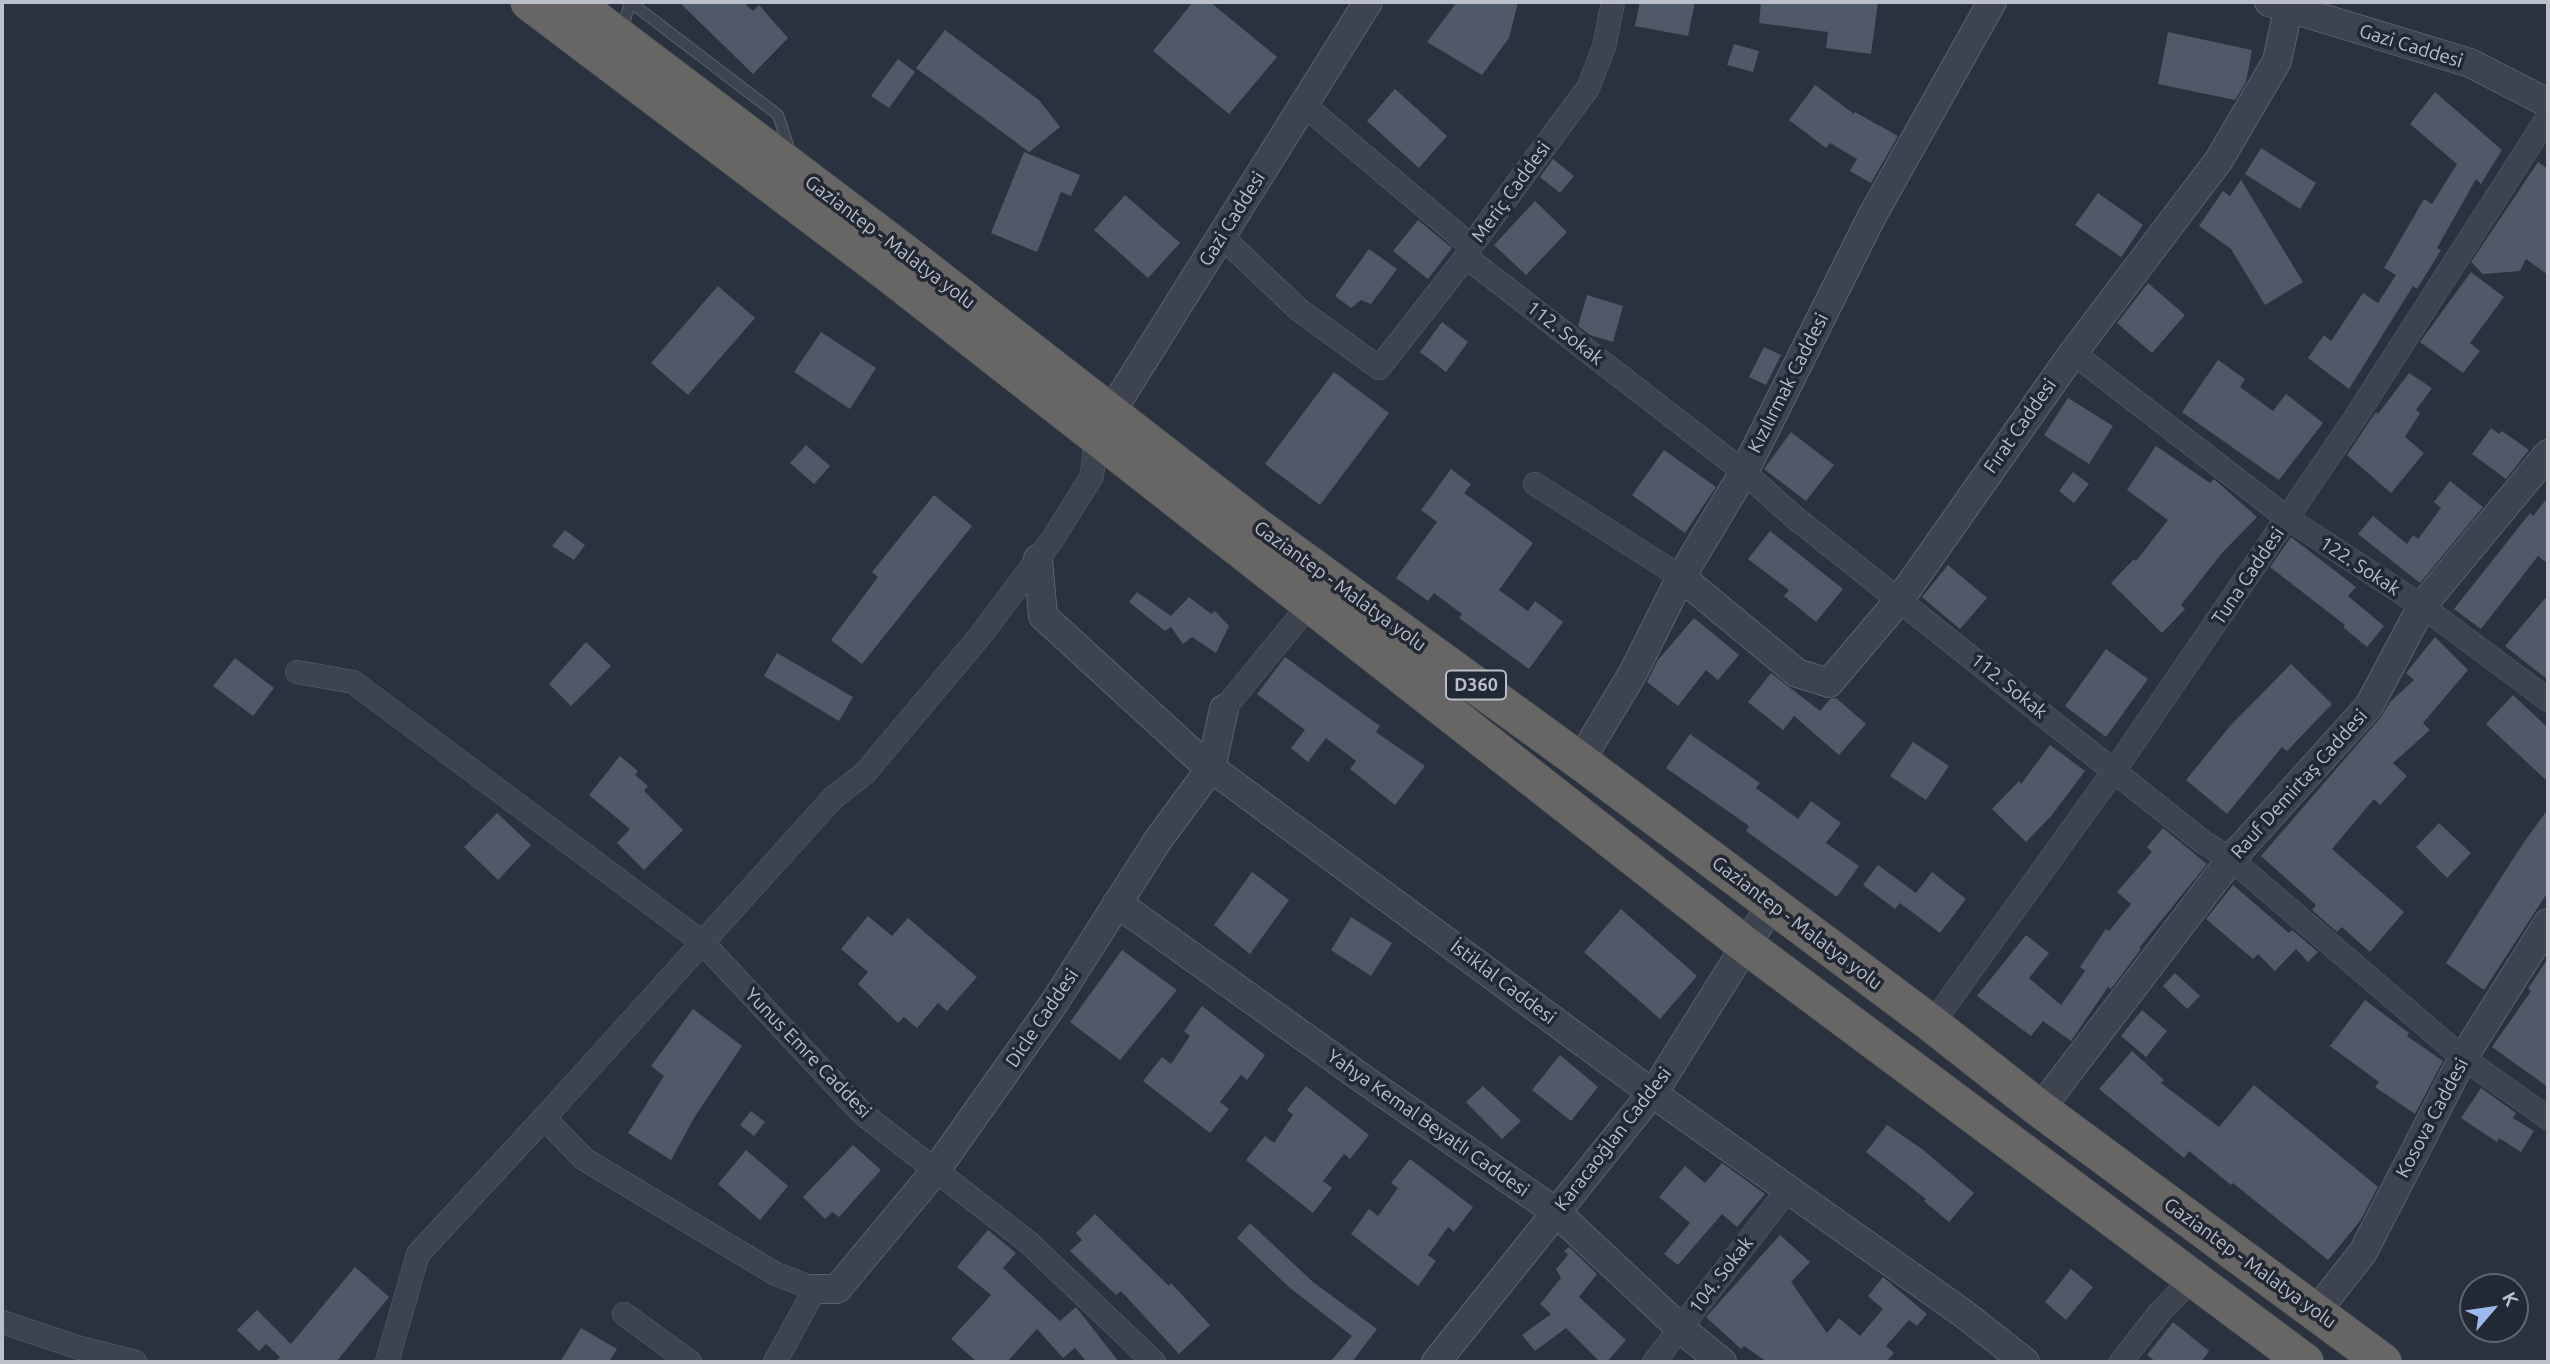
<!DOCTYPE html>
<meta charset="utf-8">
<style>
body{margin:0}
#map{position:relative;width:2550px;height:1364px;overflow:hidden;background:#29323e;font-family:Ubuntu,sans-serif}
canvas{display:block}
.frame{position:absolute;inset:0;border:4px solid #babfc9;pointer-events:none}
.north{position:absolute;left:2459px;top:1273px;width:70px;height:70px;box-sizing:border-box;background:#222934;border:2px solid #5f6570;border-radius:50%;rotate:61deg;font-size:19px;font-weight:700;line-height:28px;text-align:center;color:#babfc9}
.north::after{content:'';display:block;margin:auto;width:24px;height:32px;background:#9bb9ec;clip-path:polygon(50% 0,100% 100%,50% 72%,0 100%)}
</style>
<div id="map">
<canvas width="2550" height="1364"></canvas>
<div class="frame"></div>
<div class="north">K</div>
</div>
<script>
const ctx = document.querySelector('canvas').getContext('2d');
ctx.lineJoin = 'round';
function fillPath(path, color) { ctx.fillStyle = color; ctx.fill(path, 'evenodd'); }
const poly = rows => new Path2D(rows.map(r => 'M' + r).join(''));
function stroke(path, color, width, dash) { ctx.strokeStyle = color; ctx.lineWidth = width; ctx.lineCap = dash ? 'butt' : 'round'; ctx.setLineDash(dash || []); ctx.stroke(path); }
function write(font, color, halo, rows, align = 'center') {
  ctx.font = font + ' Ubuntu,sans-serif'; ctx.lineWidth = 7; ctx.setLineDash([]); ctx.textBaseline = 'middle'; ctx.strokeStyle = halo; ctx.fillStyle = color; for (const [text, x, y, turn = 0] of rows) {
    ctx.save(); ctx.translate(x, y); ctx.rotate((+turn || 0) * Math.PI / 180); ctx.textAlign = isNaN(turn) ? turn : align; if (halo) ctx.strokeText(text, 0, 0); ctx.fillText(text, 0, 0); ctx.restore();
  }
}
const building = poly([
 [679,2,743,2,753,11,759,5,788,38,753,74],
 [1193,2,1210,2,1277,57,1229,114,1153,51],
 [1457,2,1518,2,1509,38,1482,75,1427,42],
 [1640,2,1695,2,1688,36,1635,26],
 [1761,2,1878,2,1871,54,1826,48,1828,32,1759,23],
 [945,30,1039,100,1060,127,1029,152,916,68],
 [2168,32,2252,50,2246,82,2235,100,2158,84],
 [1734,44,1759,51,1753,72,1727,65],
 [898,59,915,72,889,108,871,96],
 [1815,85,1854,114,1855,112,1898,136,1871,183,1850,171,1857,159,1830,143,1826,148,1789,120],
 [1395,89,1447,136,1419,168,1367,121],
 [2435,92,2502,150,2481,184,2476,179,2437,248,2441,250,2417,289,2413,286,2349,389,2308,358,2324,335,2331,341,2363,293,2378,303,2396,275,2384,268,2424,199,2432,204,2457,164,2410,124],
 [2261,148,2316,183,2300,209,2245,174],
 [1024,152,1080,175,1071,196,1061,192,1037,252,991,233],
 [1553,159,1574,176,1560,193,1540,177],
 [2538,162,2548,169,2548,275,2526,259,2520,271,2483,274,2471,262],
 [2241,180,2303,282,2265,305,2231,249,2199,226,2223,191,2230,196],
 [2098,193,2143,225,2121,257,2075,225],
 [1125,195,1180,243,1148,278,1094,230],
 [1535,201,1567,232,1526,275,1494,245],
 [1418,220,1452,248,1428,279,1393,251],
 [1369,249,1397,269,1371,304,1361,300,1351,308,1335,296],
 [2471,272,2504,297,2470,343,2480,351,2463,373,2420,342],
 [2148,283,2185,315,2152,353,2117,323],
 [718,286,755,318,688,395,651,363],
 [1587,295,1623,306,1613,342,1590,335,1578,326],
 [1442,322,1468,342,1446,372,1420,352],
 [821,332,876,368,850,409,794,372],
 [1764,347,1781,355,1766,385,1749,377],
 [2218,360,2245,379,2240,387,2273,411,2286,394,2323,423,2279,480,2182,412],
 [1334,372,1389,413,1320,505,1265,464],
 [2409,373,2432,388,2416,410,2420,413,2405,437,2424,453,2391,493,2347,455,2373,416,2376,412,2378,414],
 [2068,398,2113,426,2089,464,2044,435],
 [2491,428,2499,434,2502,431,2529,450,2506,479,2472,454],
 [1791,432,1834,465,1806,501,1764,469],
 [806,445,830,466,814,484,790,463],
 [2156,446,2210,483,2214,479,2257,517,2222,553,2181,605,2185,609,2162,633,2111,583,2134,559,2136,561,2168,520,2127,490],
 [1664,450,1716,487,1685,533,1632,495],
 [1451,469,1471,484,1464,493,1533,543,1499,590,1528,611,1535,601,1563,622,1529,669,1459,618,1462,614,1434,593,1428,601,1396,578,1437,522,1421,510],
 [2073,472,2089,484,2074,503,2059,491],
 [2450,481,2483,507,2420,583,2358,534,2373,516,2407,544,2413,535,2418,539,2441,508,2434,502],
 [934,495,972,526,862,664,831,640,878,577,872,572],
 [2548,497,2548,564,2538,556,2481,629,2454,609,2530,513,2533,516],
 [565,530,585,545,574,560,552,546],
 [1770,531,1843,589,1816,622,1784,596,1789,590,1748,559],
 [2291,537,2356,587,2348,596,2384,626,2367,647,2343,627,2345,625,2270,567],
 [1948,565,1987,598,1960,629,1922,597],
 [1137,592,1171,616,1189,597,1211,614,1215,611,1229,626,1216,653,1192,637,1183,644,1171,627,1165,631,1129,602],
 [2548,595,2548,680,2505,646],
 [1694,618,1739,655,1718,680,1706,670,1678,706,1647,682,1658,660],
 [2435,637,2468,670,2423,723,2430,730,2393,763,2407,776,2380,805,2374,799,2332,849,2404,912,2370,952,2342,927,2337,932,2312,910,2316,905,2261,856,2381,717,2390,702,2414,680,2406,673],
 [586,642,611,666,571,706,549,684],
 [2106,649,2148,679,2106,737,2065,706],
 [777,653,853,697,839,721,764,676],
 [1285,657,1380,726,1376,732,1425,766,1395,805,1350,769,1356,761,1326,738,1308,762,1291,748,1305,730,1257,694],
 [235,658,274,688,253,716,213,686],
 [2291,664,2332,704,2287,751,2282,747,2227,814,2186,780,2230,726],
 [1771,673,1820,711,1830,699,1836,698,1866,724,1839,755,1794,716,1783,730,1748,702],
 [2513,695,2548,728,2548,782,2486,724],
 [1690,734,1760,783,1756,788,1798,819,1811,801,1841,823,1826,843,1859,866,1837,897,1746,831,1749,826,1666,768],
 [1913,742,1949,766,1926,800,1890,776],
 [2050,745,2085,771,2052,815,2026,842,1992,809,2019,781,2021,784],
 [620,756,638,771,635,775,648,786,644,791,683,830,644,870,617,843,630,829,589,795],
 [2548,809,2548,892,2484,990,2446,963,2522,845],
 [497,813,531,845,498,880,464,847],
 [2439,823,2471,853,2447,878,2416,847],
 [2163,828,2207,864,2139,948,2141,949,2111,989,2108,987,2071,1041,2043,1021,2031,1036,1977,996,2026,935,2049,953,2029,978,2061,1005,2085,971,2080,967,2106,929,2109,931,2131,904,2117,892,2152,852,2147,847],
 [1878,865,1916,893,1932,872,1966,899,1940,933,1900,903,1895,909,1863,885],
 [1252,872,1289,900,1250,954,1214,925],
 [2233,885,2289,933,2292,930,2318,952,2308,962,2296,949,2275,971,2258,954,2253,959,2206,919],
 [1621,909,1697,976,1660,1019,1584,952],
 [868,916,892,936,908,918,977,977,947,1011,938,1003,917,1028,904,1017,898,1023,858,984,868,972,841,949],
 [1351,917,1392,943,1371,976,1331,950],
 [1122,950,1177,990,1120,1060,1070,1022],
 [2548,958,2548,1087,2492,1047,2531,991,2528,989],
 [2175,973,2200,996,2187,1009,2163,986],
 [2365,1000,2409,1033,2407,1036,2443,1061,2415,1114,2375,1087,2379,1082,2330,1046],
 [1202,1006,1265,1055,1247,1080,1241,1075,1220,1102,1229,1109,1210,1133,1143,1081,1162,1057,1171,1064,1190,1036,1184,1031],
 [693,1009,742,1046,694,1118,671,1160,628,1133,664,1076,651,1066],
 [2142,1010,2167,1031,2146,1057,2121,1036],
 [2132,1051,2164,1080,2161,1083,2219,1127,2254,1085,2378,1187,2360,1221,2328,1260,2233,1183,2231,1185,2189,1151,2184,1158,2099,1089],
 [1560,1055,1598,1087,1571,1121,1532,1090],
 [1306,1086,1369,1135,1350,1159,1344,1154,1323,1181,1332,1188,1313,1213,1246,1160,1265,1136,1274,1143,1293,1115,1287,1110],
 [1483,1086,1521,1121,1502,1139,1466,1102],
 [2481,1088,2516,1113,2513,1118,2534,1131,2521,1152,2499,1138,2497,1142,2461,1118],
 [751,1111,765,1122,754,1136,740,1125],
 [1887,1125,1922,1149,1974,1193,1949,1222,1924,1201,1926,1199,1866,1152],
 [853,1145,881,1170,839,1217,832,1212,825,1219,803,1197],
 [746,1150,788,1186,760,1220,718,1184],
 [1410,1159,1473,1207,1454,1232,1448,1227,1428,1255,1436,1261,1418,1286,1351,1234,1369,1209,1378,1216,1398,1188,1391,1183],
 [1722,1163,1765,1194,1737,1227,1722,1214,1678,1265,1664,1254,1690,1223,1659,1197,1685,1166,1705,1183],
 [1095,1214,1169,1286,1171,1283,1210,1325,1179,1354,1121,1291,1116,1295,1070,1251,1082,1240,1076,1233],
 [1250,1223,1313,1282,1377,1329,1352,1362,1330,1362,1352,1336,1290,1288,1237,1238],
 [988,1230,1016,1253,1003,1268,1060,1321,1076,1307,1119,1362,1087,1362,1075,1348,1063,1358,1037,1329,1007,1362,977,1362,951,1339,991,1295,957,1267],
 [1780,1235,1810,1262,1791,1282,1827,1333,1839,1318,1860,1336,1883,1309,1868,1296,1883,1277,1927,1314,1917,1326,1909,1320,1886,1346,1894,1353,1886,1362,1767,1362,1744,1346,1741,1349,1706,1317],
 [1569,1247,1597,1274,1579,1297,1626,1340,1607,1362,1600,1362,1566,1328,1535,1351,1522,1335,1551,1314,1540,1304,1561,1278,1556,1269,1568,1255,1564,1251],
 [355,1267,389,1297,336,1362,275,1362,280,1357,266,1344,259,1351,237,1330,257,1310,291,1344],
 [2071,1269,2093,1287,2066,1320,2045,1302],
 [2173,1322,2209,1351,2201,1362,2156,1362,2147,1355],
 [581,1328,617,1349,609,1362,560,1362]
]);
const service = poly([
 [622,30,630,2,778,115,791,154]
]);
const minor = poly([
 [1304,105,1471,246],
 [1221,236,1298,309,1379,368,1466,257,1471,246,1588,88,1604,47,1613,2],
 [1466,257,1744,472,1793,516,2203,842,2231,859,2463,1058,2548,1118],
 [2073,353,2287,518,2422,606,2548,700],
 [1535,484,1681,577],
 [297,672,353,682,702,942,863,1114,1028,1242,1154,1362],
 [1224,709,1310,604],
 [1932,1024,2114,771,2255,565,2355,418,2548,117],
 [624,1314,690,1362],
 [2,1322,80,1348,135,1362],
 [387,1362,418,1254,544,1118],
 [775,1362,815,1289,776,1274,584,1159,544,1118,833,798,865,773,980,636,1052,540,1092,476,1096,436],
 [1654,1362,1789,1188],
 [2121,1362,2160,1312,2193,1278]
]);
const tertiary = poly([
 [2269,2,2470,63,2548,103],
 [1101,428,1368,2],
 [1038,559,1043,616,1199,759,1652,1093,1964,1314,2025,1362],
 [1681,577,1797,673,1829,683,1900,599,2073,353,2219,160,2277,61,2289,5],
 [1580,761,1633,673,1681,577,1744,472,1872,216,1992,2],
 [1117,903,1366,1081,1556,1212,1681,1329,1722,1362],
 [2040,1109,2231,859,2369,706,2422,606,2548,454],
 [815,1289,837,1289,936,1170,1054,1003,1158,840,1211,768,1224,709],
 [2316,1312,2363,1252,2463,1058,2548,923],
 [1436,1362,1657,1087,1772,904]
]);
const trunk = poly([
 [529,2,889,274,1744,944,2305,1362],
 [573,2,905,253,1259,528,1580,761,1932,1024,2040,1109,2383,1362]
]);
const shields = [
 [1476,685,60]
];
const shieldNames = [
 ["D360",1476,685]
];
const streetNames = [
 ["Gazi Caddesi",2411,46,17],
 ["Meriç Caddesi",1511,192,-54],
 ["Gazi Caddesi",1232,219,-58],
 ["Gaziantep - Malatya yolu",890,242,37],
 ["112. Sokak",1565,333,38],
 ["Kızılırmak Caddesi",1788,383,-63],
 ["Fırat Caddesi",2020,426,-55],
 ["122. Sokak",2360,566,33],
 ["Tuna Caddesi",2248,576,-56],
 ["Gaziantep - Malatya yolu",1340,586,36],
 ["112. Sokak",2009,686,39],
 ["Rauf Demirtaş Caddesi",2299,784,-48],
 ["Gaziantep - Malatya yolu",1797,923,37],
 ["İstiklal Caddesi",1503,982,37],
 ["Dicle Caddesi",1042,1018,-56],
 ["Yunus Emre Caddesi",808,1053,46],
 ["Kosova Caddesi",2432,1118,-62],
 ["Yahya Kemal Beyatlı Caddesi",1428,1123,35],
 ["Karacaoğlan Caddesi",1613,1139,-52],
 ["Gaziantep - Malatya yolu",2250,1263,36],
 ["104. Sokak",1721,1275,-52]
];
fillPath(building, '#505967');
stroke(service, '#5b626c', 12);
stroke(minor, '#5b626c', 24);
stroke(tertiary, '#5b626c', 30);
stroke(trunk, '#484f59', 38);
stroke(service, '#3d444f', 10);
stroke(minor, '#3d444f', 23);
stroke(tertiary, '#3d444f', 28);
stroke(trunk, '#686664', 37);
for (const [x, y, w] of shields) { const box = new Path2D(); box.roundRect(x - w / 2, y - 14.5, w, 29, 5); ctx.fillStyle = '#222934'; ctx.fill(box); stroke(box, '#babfc9', 2); }
write('bold 18px', '#babfc9', null, shieldNames);
write('19px', '#babfc9', '#222934', streetNames);
</script>
